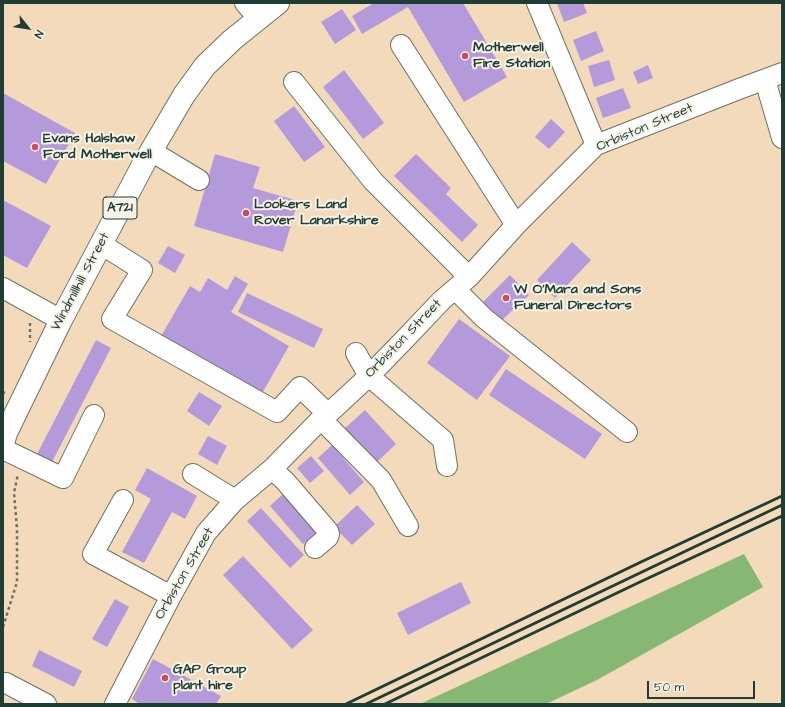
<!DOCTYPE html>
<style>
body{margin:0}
#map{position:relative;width:785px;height:707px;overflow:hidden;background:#f3daba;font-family:"Architects Daughter",sans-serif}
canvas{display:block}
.frame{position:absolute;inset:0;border:4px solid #1f3d34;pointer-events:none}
.north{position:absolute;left:8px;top:8px;width:40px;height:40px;-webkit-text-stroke:3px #f7f3e8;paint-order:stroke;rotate:120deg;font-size:11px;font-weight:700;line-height:16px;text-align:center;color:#1f3d34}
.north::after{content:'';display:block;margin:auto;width:14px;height:18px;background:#1f3d34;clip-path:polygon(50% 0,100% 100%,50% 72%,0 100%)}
.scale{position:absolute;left:647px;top:681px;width:108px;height:18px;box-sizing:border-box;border:2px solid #1f3d34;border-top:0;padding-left:5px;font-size:12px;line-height:14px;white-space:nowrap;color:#1f3d34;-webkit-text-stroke:3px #f7f3e8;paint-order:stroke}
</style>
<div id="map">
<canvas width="785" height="707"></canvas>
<div class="frame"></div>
<div class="north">N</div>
<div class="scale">50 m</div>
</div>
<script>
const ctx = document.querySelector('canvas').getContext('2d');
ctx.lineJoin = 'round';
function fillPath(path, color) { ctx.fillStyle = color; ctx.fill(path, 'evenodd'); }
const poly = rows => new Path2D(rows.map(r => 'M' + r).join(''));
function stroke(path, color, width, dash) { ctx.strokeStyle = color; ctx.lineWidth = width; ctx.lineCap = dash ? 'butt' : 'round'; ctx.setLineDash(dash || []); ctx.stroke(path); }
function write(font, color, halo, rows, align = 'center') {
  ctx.font = font + ' "Architects Daughter",sans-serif'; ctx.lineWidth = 4; ctx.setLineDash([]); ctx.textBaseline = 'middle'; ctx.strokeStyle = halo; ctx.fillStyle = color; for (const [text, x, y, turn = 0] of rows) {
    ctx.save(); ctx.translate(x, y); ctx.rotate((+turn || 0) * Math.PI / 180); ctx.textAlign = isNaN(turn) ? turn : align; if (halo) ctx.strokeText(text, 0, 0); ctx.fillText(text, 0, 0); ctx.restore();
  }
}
const forest = poly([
 [744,554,763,587,597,680,546,704,420,704]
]);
const building = poly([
 [374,3,463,3,507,77,464,102,408,7,362,34,352,16],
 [557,3,583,3,587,13,564,22],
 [342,9,356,30,335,44,321,22],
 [596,31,604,51,581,61,573,40],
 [609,60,615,80,594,87,588,66],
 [648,65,653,78,638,84,633,72],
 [344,70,384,123,363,139,323,87],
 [623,88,631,108,603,118,596,98],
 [3,93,75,133,46,184,3,161],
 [294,106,325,147,304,162,274,121],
 [551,119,565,132,549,149,535,137],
 [215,154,260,167,253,188,298,201,283,252,194,226],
 [416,154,451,188,446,194,478,225,462,242,394,176],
 [3,200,51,226,27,268,3,255],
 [572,242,591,260,555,298,537,280],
 [168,246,185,255,175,273,158,263],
 [510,275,529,295,501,321,483,302],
 [235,276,248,284,231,312,289,346,260,397,160,338,190,286,200,292,208,278,227,290],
 [247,293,323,329,314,348,238,312],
 [459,319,510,356,477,400,427,363],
 [96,340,111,348,52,462,37,454],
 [506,369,602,434,585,459,489,395],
 [199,392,222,406,209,426,187,411],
 [365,410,396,444,375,464,343,430],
 [208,436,227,446,217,465,198,454],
 [332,445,364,482,350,495,318,458],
 [311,456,324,471,310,483,297,468],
 [147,468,197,496,185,519,172,512,144,563,122,552,151,499,135,490],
 [284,493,318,531,303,544,270,506],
 [357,505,375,524,352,545,334,527],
 [261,508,304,555,290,568,247,521],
 [243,556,313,630,292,649,223,575],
 [461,582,471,603,408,635,397,613],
 [115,599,129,607,107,647,92,639],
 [39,650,82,671,74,687,32,666],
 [153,659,221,696,216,704,140,704,132,699]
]);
const path = poly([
 [30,323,30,342],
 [3,394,6,389],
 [3,627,17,582,17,529,14,493,18,474]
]);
const minor = poly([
 [245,3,259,19],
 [537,3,596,145],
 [401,45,516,225],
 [765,80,782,138],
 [294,82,373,181,469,277],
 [151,151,199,180],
 [101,244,142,270,112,319,277,412,300,387,328,414],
 [3,288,61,320],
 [455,289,484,318,627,432],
 [356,353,369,376,443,440,447,466],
 [321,419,381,480,408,526],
 [3,449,63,478,94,415],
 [272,469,285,481,328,531,329,534,328,537,315,548],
 [193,474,235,500],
 [123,500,93,554,171,596],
 [6,683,46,704],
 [115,704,171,596,206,533,235,500,272,469,321,419,328,414,369,376,404,340,442,300,469,277,516,225,596,145,739,89,782,73]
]);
const major = poly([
 [3,443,6,433,61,320,144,163,184,95,205,66,232,40,278,3]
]);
const rail = poly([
 [346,704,643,561,782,496],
 [366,704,782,505],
 [385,704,642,581,782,516]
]);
const markers = [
 [465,56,4,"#d1495b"],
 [35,147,4,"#d1495b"],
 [246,213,4,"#d1495b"],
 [506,298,4,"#d1495b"],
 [165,678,4,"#d1495b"]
];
const shields = [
 [120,208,34]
];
const shieldNames = [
 ["A721",120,208]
];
const poiNames = [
 ["Motherwell",473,48],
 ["Fire Station",473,64],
 ["Evans Halshaw",43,139],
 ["Ford Motherwell",43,155],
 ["Lookers Land",254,205],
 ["Rover Lanarkshire",254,221],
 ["W O'Mara and Sons",514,290],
 ["Funeral Directors",514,306],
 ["GAP Group",173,670],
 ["plant hire",173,686]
];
const streetNames = [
 ["Orbiston Street",645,128,-23],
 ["Windmillhill Street",81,282,-62],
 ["Orbiston Street",404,339,-46],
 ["Orbiston Street",185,574,-60]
];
fillPath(forest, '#86b873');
fillPath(building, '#b49adb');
stroke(minor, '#697463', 22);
stroke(major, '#697463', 24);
stroke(path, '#697463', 2.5, [3, 3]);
stroke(minor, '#fff', 20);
stroke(major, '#fff', 22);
stroke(rail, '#1f3d34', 3);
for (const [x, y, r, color] of markers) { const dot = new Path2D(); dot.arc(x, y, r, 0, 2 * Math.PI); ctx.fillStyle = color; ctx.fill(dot); stroke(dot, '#f7f3e8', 1.5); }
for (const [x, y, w] of shields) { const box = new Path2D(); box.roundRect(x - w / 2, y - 11, w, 22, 3); ctx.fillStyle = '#f7f3e8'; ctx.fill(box); stroke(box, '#1f3d34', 1); }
write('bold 13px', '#1f3d34', null, shieldNames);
write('bold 14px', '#1f3d34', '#f7f3e8', poiNames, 'left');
write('14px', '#1f3d34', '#f7f3e8', streetNames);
</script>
